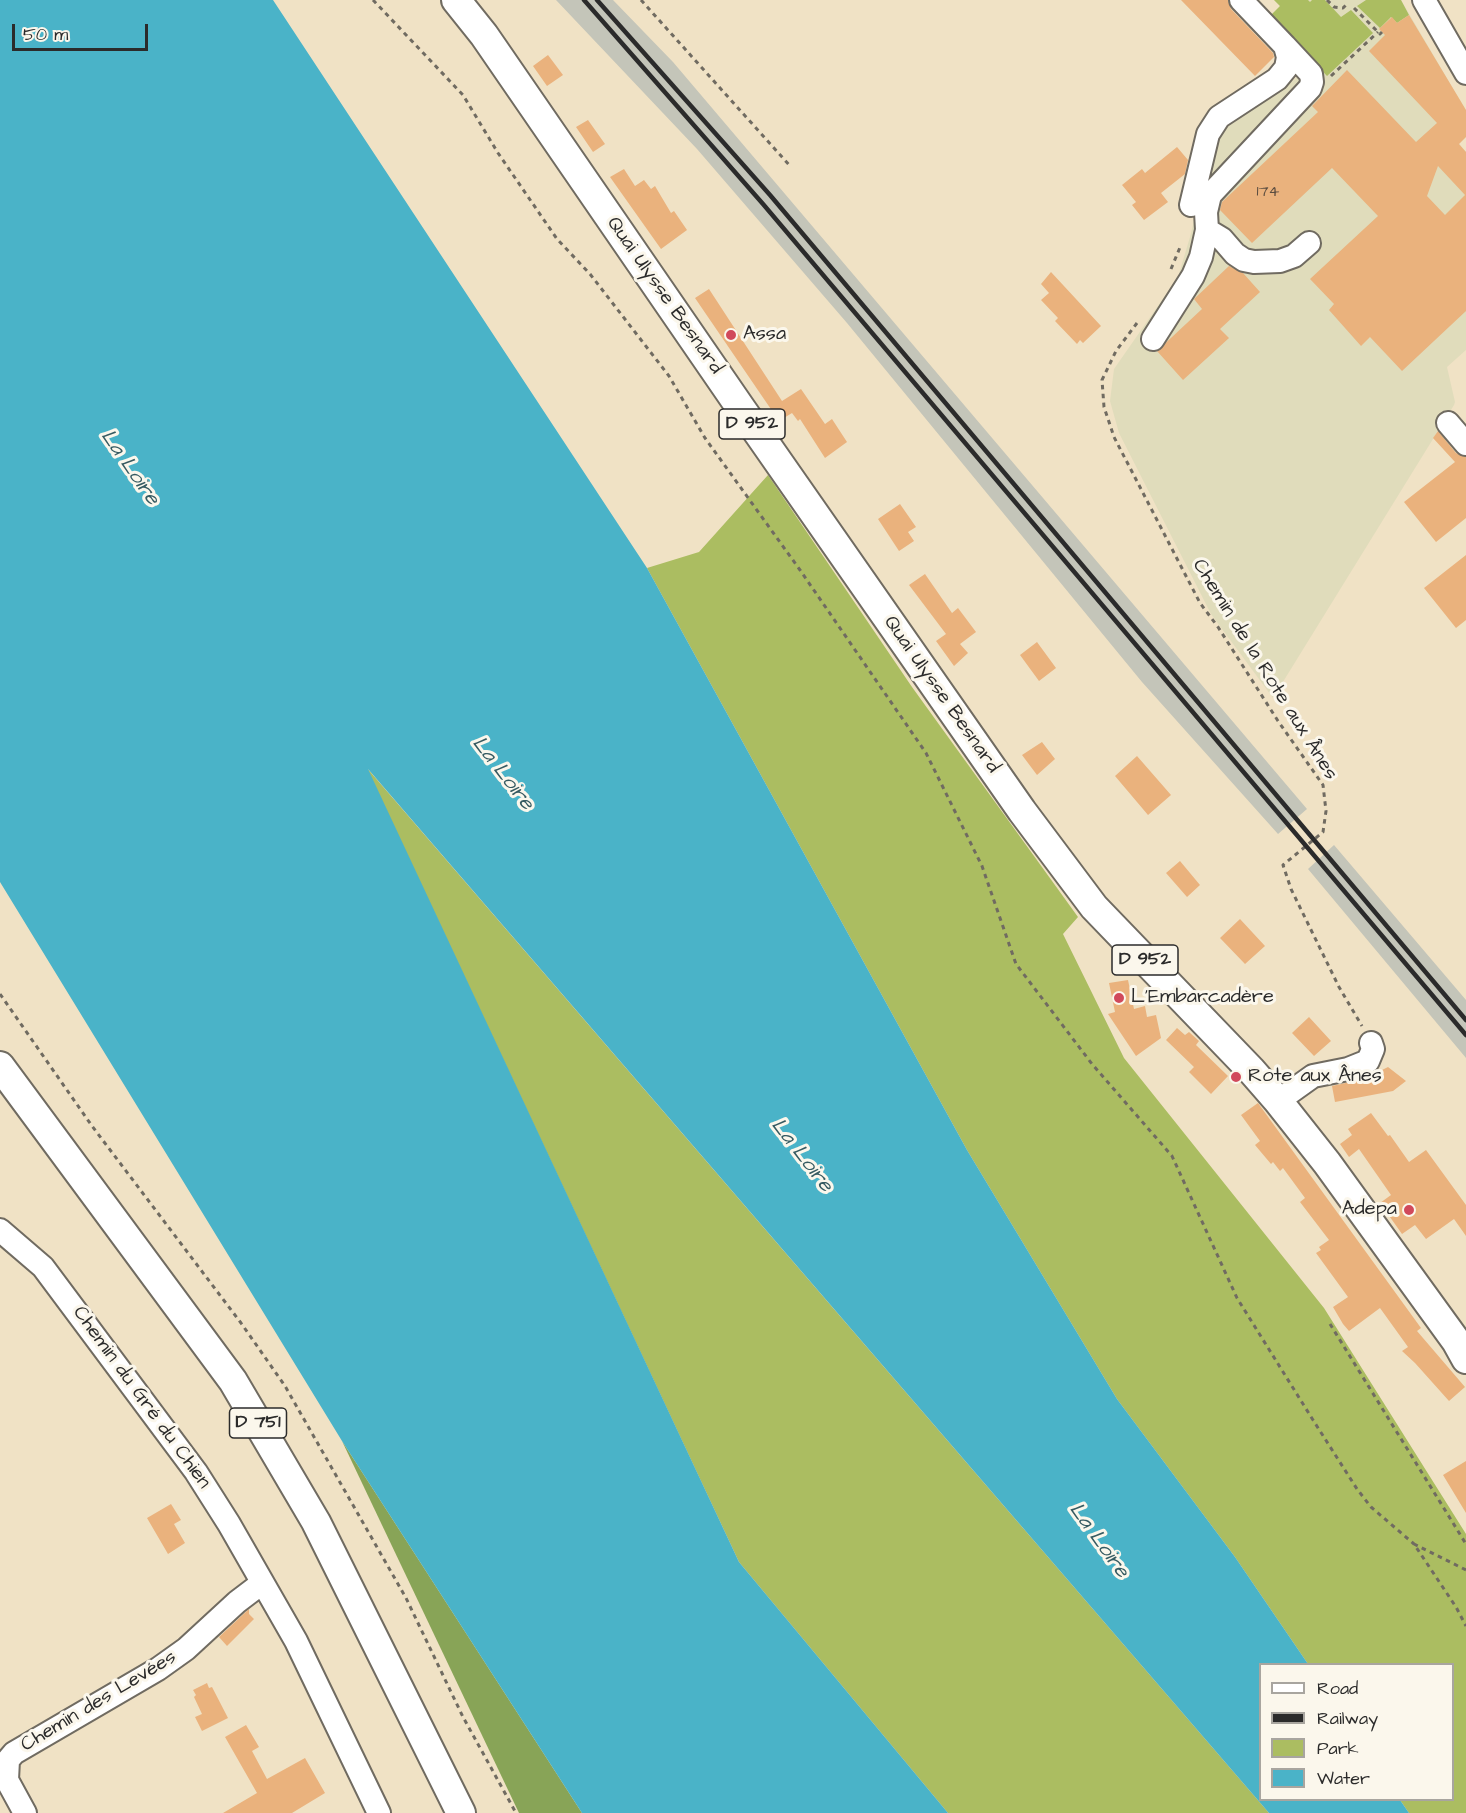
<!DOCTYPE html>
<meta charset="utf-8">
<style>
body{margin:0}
#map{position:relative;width:1466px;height:1813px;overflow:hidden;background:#f0e2c5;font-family:"Architects Daughter",sans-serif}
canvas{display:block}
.legend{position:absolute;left:1259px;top:1663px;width:195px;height:138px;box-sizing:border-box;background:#fbf7ec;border:2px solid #a8a59f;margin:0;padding:8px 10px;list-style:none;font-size:18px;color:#2b2b2b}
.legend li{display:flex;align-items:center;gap:12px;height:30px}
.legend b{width:30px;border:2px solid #a8a59f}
.scale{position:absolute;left:12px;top:24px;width:136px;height:27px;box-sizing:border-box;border:3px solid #2b2b2b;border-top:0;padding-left:8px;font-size:18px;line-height:21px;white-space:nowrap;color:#2b2b2b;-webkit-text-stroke:4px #fbf7ec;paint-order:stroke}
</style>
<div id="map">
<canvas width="1466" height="1813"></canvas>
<ul class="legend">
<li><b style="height:8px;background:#fff"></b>Road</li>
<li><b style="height:8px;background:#2b2b2b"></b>Railway</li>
<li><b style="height:16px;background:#abbd61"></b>Park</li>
<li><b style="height:16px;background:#4ab3c8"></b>Water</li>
</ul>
<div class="scale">50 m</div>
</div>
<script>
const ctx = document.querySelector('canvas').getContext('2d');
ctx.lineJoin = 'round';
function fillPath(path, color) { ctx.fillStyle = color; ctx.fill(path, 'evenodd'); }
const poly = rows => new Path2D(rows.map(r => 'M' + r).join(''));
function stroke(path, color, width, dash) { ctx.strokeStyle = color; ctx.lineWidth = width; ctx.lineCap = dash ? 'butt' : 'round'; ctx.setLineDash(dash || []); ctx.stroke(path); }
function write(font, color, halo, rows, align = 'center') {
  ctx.font = font + ' "Architects Daughter",sans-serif'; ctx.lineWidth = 6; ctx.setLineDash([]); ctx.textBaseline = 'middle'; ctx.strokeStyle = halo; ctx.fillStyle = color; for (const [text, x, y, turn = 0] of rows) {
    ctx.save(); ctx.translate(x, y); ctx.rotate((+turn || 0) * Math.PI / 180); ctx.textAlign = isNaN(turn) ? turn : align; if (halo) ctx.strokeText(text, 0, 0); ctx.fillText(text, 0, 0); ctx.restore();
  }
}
const built = poly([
 [1274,0,1401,0,1465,109,1459,144,1466,152,1466,350,1447,367,1455,402,1454,405,1273,698,1211,614,1119,433,1110,401,1114,369,1178,277,1190,237,1215,136,1227,121,1294,80,1312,61,1270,16,1280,6]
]);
const industrial = poly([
 [556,0,613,0,673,62,1307,809,1278,834,1142,682,847,323,697,149],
 [1334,845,1466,1000,1466,1058,1308,869]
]);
const green = poly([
 [1274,0,1308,0,1310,2,1312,0,1325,0,1341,17,1351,10,1373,33,1327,76,1270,16,1280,6],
 [1366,0,1401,0,1409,15,1397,23,1391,17,1380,28,1357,6],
 [768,475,912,687,1078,917,1063,934,1124,1058,1324,1308,1466,1534,1466,1813,1409,1813,1400,1800,1452,1800,1452,1664,1308,1664,1235,1557,1117,1399,967,1150,647,568,699,552],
 [366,767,1269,1813,948,1813,739,1562]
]);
const forest = poly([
 [342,1441,582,1813,519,1813]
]);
const water = poly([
 [0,0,273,0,647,568,967,1150,1117,1399,1235,1557,1308,1664,1260,1664,1260,1800,1400,1800,1409,1813,1269,1813,368,769,739,1562,948,1813,582,1813,342,1441,0,882]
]);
const building = poly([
 [1181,0,1228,0,1231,9,1273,53,1274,57,1255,76],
 [1409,15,1466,110,1466,137,1459,144,1466,152,1466,311,1402,371,1370,337,1361,346,1329,310,1334,304,1310,279,1378,216,1332,168,1252,243,1220,210,1222,202,1318,112,1312,106,1347,70,1416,142,1437,123,1369,51,1385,35,1379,29,1392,17,1397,23],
 [1438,166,1465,195,1445,215,1427,196],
 [548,55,563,75,547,86,533,66],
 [588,120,605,144,593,152,576,127],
 [1177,147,1188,160,1185,174,1161,193,1168,202,1144,220,1132,205,1136,202,1122,185,1142,169,1145,173],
 [624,169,635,186,644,180,651,189,655,186,671,213,674,211,687,230,661,249,610,177],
 [1229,266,1243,273,1260,292,1220,329,1229,338,1183,380,1157,351,1202,309,1194,299],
 [1051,272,1101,326,1083,343,1080,340,1077,344,1055,321,1058,318,1041,300,1049,293,1041,284],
 [709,289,782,401,801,389,825,424,832,419,847,442,825,458,800,419,798,421,792,413,779,421,695,298],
 [1438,431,1456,453,1466,457,1466,518,1436,542,1404,502,1455,462,1433,438],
 [900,504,916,527,908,532,914,541,899,551,878,519],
 [1466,555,1466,620,1456,628,1424,588],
 [925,574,952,613,958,608,976,632,960,644,968,653,954,666,936,641,946,634,909,585],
 [1037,642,1056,668,1039,681,1020,655],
 [1042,742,1055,759,1037,775,1022,755],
 [1137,756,1171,795,1148,815,1115,776],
 [1180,861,1200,885,1187,897,1166,873],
 [1240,919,1265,946,1245,964,1220,938],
 [1128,980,1134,1009,1145,1006,1147,1017,1156,1015,1161,1038,1136,1056,1108,1014,1115,1012,1109,983],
 [1309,1017,1331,1041,1314,1056,1292,1033],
 [1177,1028,1185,1035,1189,1032,1199,1041,1196,1045,1228,1076,1211,1094,1189,1072,1194,1067,1166,1040],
 [1388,1067,1406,1081,1393,1091,1335,1102,1332,1086,1364,1079],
 [1258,1103,1421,1328,1417,1331,1465,1387,1449,1401,1415,1363,1402,1351,1408,1347,1380,1308,1349,1331,1343,1324,1333,1307,1348,1297,1316,1253,1321,1250,1319,1247,1329,1240,1300,1202,1305,1198,1283,1168,1280,1171,1273,1162,1271,1164,1255,1145,1260,1141,1241,1115],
 [1371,1113,1388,1136,1390,1135,1409,1162,1426,1150,1466,1205,1466,1236,1454,1219,1426,1239,1415,1225,1402,1234,1380,1203,1391,1195,1359,1149,1349,1157,1340,1144,1352,1135,1348,1129],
 [1466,1461,1466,1513,1443,1475],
 [171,1504,181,1520,174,1524,185,1543,168,1554,147,1518],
 [249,1609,249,1614,254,1619,227,1646,219,1637],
 [207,1683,209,1688,212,1687,228,1718,202,1731,195,1717,202,1714,194,1697,196,1695,193,1690],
 [246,1725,259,1747,252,1751,267,1779,305,1758,325,1793,292,1813,223,1813,257,1793,225,1737]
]);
const path = poly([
 [373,0,463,95,498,153,557,239,590,274,669,376,705,438,800,570,926,753,982,866,1016,964,1092,1064,1172,1156,1237,1298,1313,1420,1357,1489,1371,1507,1414,1544],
 [641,0,791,167],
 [1327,0,1334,7,1343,8,1346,5],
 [1354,8,1380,34,1382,32],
 [1331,76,1378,32],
 [1171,269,1181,245],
 [1137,323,1116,351,1102,380,1104,407,1114,437,1200,603,1218,627,1278,721,1323,785,1326,811,1323,832,1283,865,1291,889,1339,987,1362,1026],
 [0,994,92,1126,241,1323,285,1386,406,1598,463,1717,516,1813],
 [1330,1324,1466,1544],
 [1466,1570,1414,1544,1456,1607,1466,1626]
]);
const minor = poly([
 [1424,0,1466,73],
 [1285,46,1311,74,1312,82,1310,88,1210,195,1206,212,1207,230,1222,239,1235,254,1244,260,1254,262,1280,261,1294,256,1309,243],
 [1191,205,1208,134,1219,117,1277,79,1286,68,1288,57,1285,46,1241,0],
 [1153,339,1193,276,1201,257,1207,230],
 [1448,423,1466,444],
 [1278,1101,1313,1076,1348,1069,1368,1061,1373,1049,1371,1043],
 [0,1230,43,1267,196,1472,229,1524,296,1641,379,1813],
 [25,1813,7,1780,8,1760,14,1753,158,1669,186,1649,237,1602,262,1583]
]);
const major = poly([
 [456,0,484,35,740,407,1022,811,1094,907,1251,1070,1278,1101,1327,1163,1456,1341,1466,1359],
 [0,1066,233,1381,316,1522,461,1813]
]);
const rail = poly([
 [584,0,763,204,1466,1035],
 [597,0,770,195,1466,1020]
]);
const markers = [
 [731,335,6,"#d1495b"],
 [1119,998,6,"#d1495b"],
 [1236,1077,6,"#d1495b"],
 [1409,1210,6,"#d1495b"]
];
const numberNames = [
 ["174",1268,193]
];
const shields = [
 [752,424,66],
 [1145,960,66],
 [258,1423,57]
];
const shieldNames = [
 ["D 952",752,424],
 ["D 952",1145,960],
 ["D 751",258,1423]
];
const streetNames = [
 ["Quai Ulysse Besnard",664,296,55],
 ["Chemin de la Rote aux Ânes",1264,670,58],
 ["Quai Ulysse Besnard",941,695,55],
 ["Chemin du Gré du Chien",141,1398,54],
 ["Chemin des Levées",99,1702,-31]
];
const poiNames = [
 ["Assa",743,335],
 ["L'Embarcadère",1131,998],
 ["Rote aux Ânes",1248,1077],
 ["Adepa",1397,1210,"right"]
];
const waterNames = [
 ["La Loire",129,468,55],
 ["La Loire",502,774,52],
 ["La Loire",801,1156,52],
 ["La Loire",1098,1541,54]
];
fillPath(built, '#e0dcbb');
fillPath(industrial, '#c4c5b9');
fillPath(green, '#abbd61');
fillPath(forest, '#88a457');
fillPath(water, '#4ab3c8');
fillPath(building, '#eab27d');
stroke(minor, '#706b61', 26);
stroke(major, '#706b61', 32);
stroke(path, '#706b61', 3, [4.5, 4.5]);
stroke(minor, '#fff', 22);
stroke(major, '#fff', 28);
stroke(rail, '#2b2b2b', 4.5);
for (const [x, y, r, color] of markers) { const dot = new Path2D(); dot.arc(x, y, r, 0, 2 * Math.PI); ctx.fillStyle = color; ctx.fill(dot); stroke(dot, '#fbf7ec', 2); }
write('16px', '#5b4d40', null, numberNames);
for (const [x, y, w] of shields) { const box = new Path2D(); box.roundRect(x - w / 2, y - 15, w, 30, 4.5); ctx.fillStyle = '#fbf7ec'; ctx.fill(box); stroke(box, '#2b2b2b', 1.5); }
write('bold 18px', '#2b2b2b', null, shieldNames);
write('20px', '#2b2b2b', '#fbf7ec', streetNames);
write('20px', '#2b2b2b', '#fbf7ec', poiNames, 'left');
write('italic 21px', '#365b62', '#fbf7ec', waterNames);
</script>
